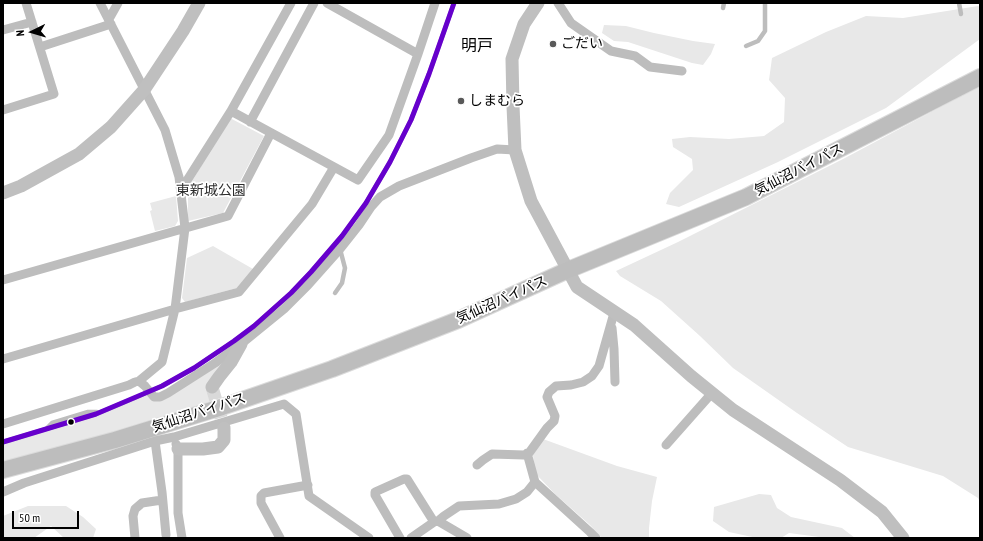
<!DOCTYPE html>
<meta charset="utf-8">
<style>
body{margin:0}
#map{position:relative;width:983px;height:541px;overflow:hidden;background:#fff;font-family:"PT Sans Narrow",sans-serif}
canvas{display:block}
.frame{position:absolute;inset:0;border:4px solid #000;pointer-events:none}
.north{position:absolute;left:12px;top:12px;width:40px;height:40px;-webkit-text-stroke:3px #fff;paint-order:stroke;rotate:265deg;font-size:11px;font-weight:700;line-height:16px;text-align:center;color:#000}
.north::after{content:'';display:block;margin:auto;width:14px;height:18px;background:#000;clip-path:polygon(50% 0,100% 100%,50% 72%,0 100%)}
.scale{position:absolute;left:12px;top:511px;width:67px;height:18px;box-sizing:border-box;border:2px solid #000;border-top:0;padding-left:5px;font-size:12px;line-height:14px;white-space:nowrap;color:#000;-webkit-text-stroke:3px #fff;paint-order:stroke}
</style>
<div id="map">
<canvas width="983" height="541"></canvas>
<div class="frame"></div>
<div class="north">N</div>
<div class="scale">50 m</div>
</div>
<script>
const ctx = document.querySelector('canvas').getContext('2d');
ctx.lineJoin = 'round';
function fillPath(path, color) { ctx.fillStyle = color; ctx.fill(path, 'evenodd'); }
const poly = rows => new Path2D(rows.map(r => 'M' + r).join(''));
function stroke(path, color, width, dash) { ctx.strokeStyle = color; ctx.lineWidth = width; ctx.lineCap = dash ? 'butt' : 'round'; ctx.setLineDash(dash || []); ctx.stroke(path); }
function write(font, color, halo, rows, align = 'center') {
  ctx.font = font + ' "PT Sans Narrow","Noto Sans JP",sans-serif'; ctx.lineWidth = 3.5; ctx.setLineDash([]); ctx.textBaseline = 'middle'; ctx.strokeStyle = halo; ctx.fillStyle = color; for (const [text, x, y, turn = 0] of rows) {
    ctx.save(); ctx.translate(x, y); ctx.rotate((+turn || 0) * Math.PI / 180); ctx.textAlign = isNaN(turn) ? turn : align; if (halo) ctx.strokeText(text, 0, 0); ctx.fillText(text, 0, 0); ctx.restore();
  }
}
const green = poly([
 [978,6,980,7,980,39,886,108,778,162,679,207,666,204,670,193,693,170,692,159,673,147,672,139,690,137,729,139,764,136,784,122,785,98,769,80,772,58,826,32,866,16,903,18],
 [604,25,626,26,654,33,693,41,715,44,711,54,703,65,692,63,628,42,614,41,602,33],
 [980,86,980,502,978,498,943,476,848,447,797,413,733,368,700,336,661,301,620,276,616,271,678,242,845,158],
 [230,118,264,136,223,213,188,221,188,188],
 [176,196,178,221,175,226,155,231,150,211,152,210,150,203],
 [213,246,253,269,237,288,185,302,182,298,187,258],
 [221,364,223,367,210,379,207,385,212,403,3,466,3,444,59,428,110,410,148,395,153,399],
 [543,439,617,466,657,477,652,501,649,528,649,538,602,538,590,525,555,494,535,473,533,455],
 [759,494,771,495,777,508,791,517,842,528,855,538,827,538,789,533,781,538,757,538,729,532,713,521,714,507],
 [28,506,66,506,83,517,96,529,93,538,64,538,51,526,34,538,3,538,3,516]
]);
const secondaryTunnel = poly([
 [212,387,224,428]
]);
const lane = poly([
 [959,3,961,14],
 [723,8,724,3],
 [746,46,758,41,765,31,765,3],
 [335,293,342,283,345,268,340,249],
 [46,429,52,423,88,412,97,412],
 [3,442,96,414,137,397,162,386,194,368,234,341,254,326,291,293,311,272,342,236,366,203,390,162,411,120,429,74,454,3]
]);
const street = poly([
 [100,3,165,130,179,177,185,228,175,309,162,362,139,381],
 [291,3,231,111,358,180,389,135,418,54,435,3],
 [327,3,418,54],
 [558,3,571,23,611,51,635,56,650,67,682,71],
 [109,19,118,3],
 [3,30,32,22],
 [40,47,111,24],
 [3,110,54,94,26,3],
 [250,122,314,3],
 [181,190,231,111],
 [3,280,228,216,271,133],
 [612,328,614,349,615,382],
 [3,359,175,309,239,292,312,204,334,167],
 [3,424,129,385,135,382,139,381,145,386,154,397,160,397,168,393,215,363,241,344,284,309,308,285,340,249,359,225,371,207,380,197,399,186,471,158,497,149,515,150],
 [155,441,162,492,166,535],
 [176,444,178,449,178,513,182,538],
 [666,445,712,393],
 [477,465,483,460,492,454,524,455,529,453,547,428,554,421,555,416,547,397,549,392,556,386,571,385,583,382,592,376,599,366,614,313],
 [535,482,590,532,596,538],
 [3,492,24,483,155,441,174,437,284,404,296,414,309,496,369,538],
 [438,521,467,538],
 [135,538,133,516,135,509,142,503,162,500],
 [280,538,261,503,261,496,264,493,308,485],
 [400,538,375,495,375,492,404,479,407,479,434,522],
 [411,538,434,522,438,521,444,516,459,506,499,504,516,499,527,492,535,482,527,453]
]);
const secondary = poly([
 [538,3,524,24,512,59,513,106,515,150,531,201,577,287,634,325,691,376,733,410,840,480,882,512,903,538],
 [3,193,21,186,79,154,111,127,144,90,183,31,199,3],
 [212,387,219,377,231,362,241,344],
 [178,449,203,449,218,447,224,440,224,428]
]);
const highway = poly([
 [3,470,115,440,222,407,332,369,458,320,568,270,746,197,980,77]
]);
const bus1 = poly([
 [3,442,96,414,162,386,194,368,234,341,254,326,291,293,311,272,342,236,366,203,390,162,411,120,429,74,454,3]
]);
const markers = [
 [553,44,4,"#595959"],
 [461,101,4,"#595959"],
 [71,422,3.5,"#000"]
];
const poiNames = [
 ["ごだい",561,44],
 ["しまむら",469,101]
];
const streetNames = [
 ["気仙沼バイパス",799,170,-27],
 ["気仙沼バイパス",502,300,-24],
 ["気仙沼バイパス",199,413,-18]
];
const parkNames = [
 ["東新城公園",211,191]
];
const quarterNames = [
 ["明戸",477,46]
];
fillPath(green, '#e8e8e8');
stroke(secondaryTunnel, '#d9d9d9', 13, [13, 6]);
stroke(highway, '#dbdbdb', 18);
stroke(lane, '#bdbdbd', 4.5);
stroke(street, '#bdbdbd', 9);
stroke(secondary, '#bfbfbf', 13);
stroke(highway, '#bdbdbd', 16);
stroke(bus1, '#60c', 5);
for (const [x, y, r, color] of markers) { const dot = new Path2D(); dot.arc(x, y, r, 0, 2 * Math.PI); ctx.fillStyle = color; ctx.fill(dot); stroke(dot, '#fff', 1.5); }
write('14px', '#000', '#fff', poiNames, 'left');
write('14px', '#000', '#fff', streetNames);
write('14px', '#2d2d2d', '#fff', parkNames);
write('16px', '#000', '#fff', quarterNames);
</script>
